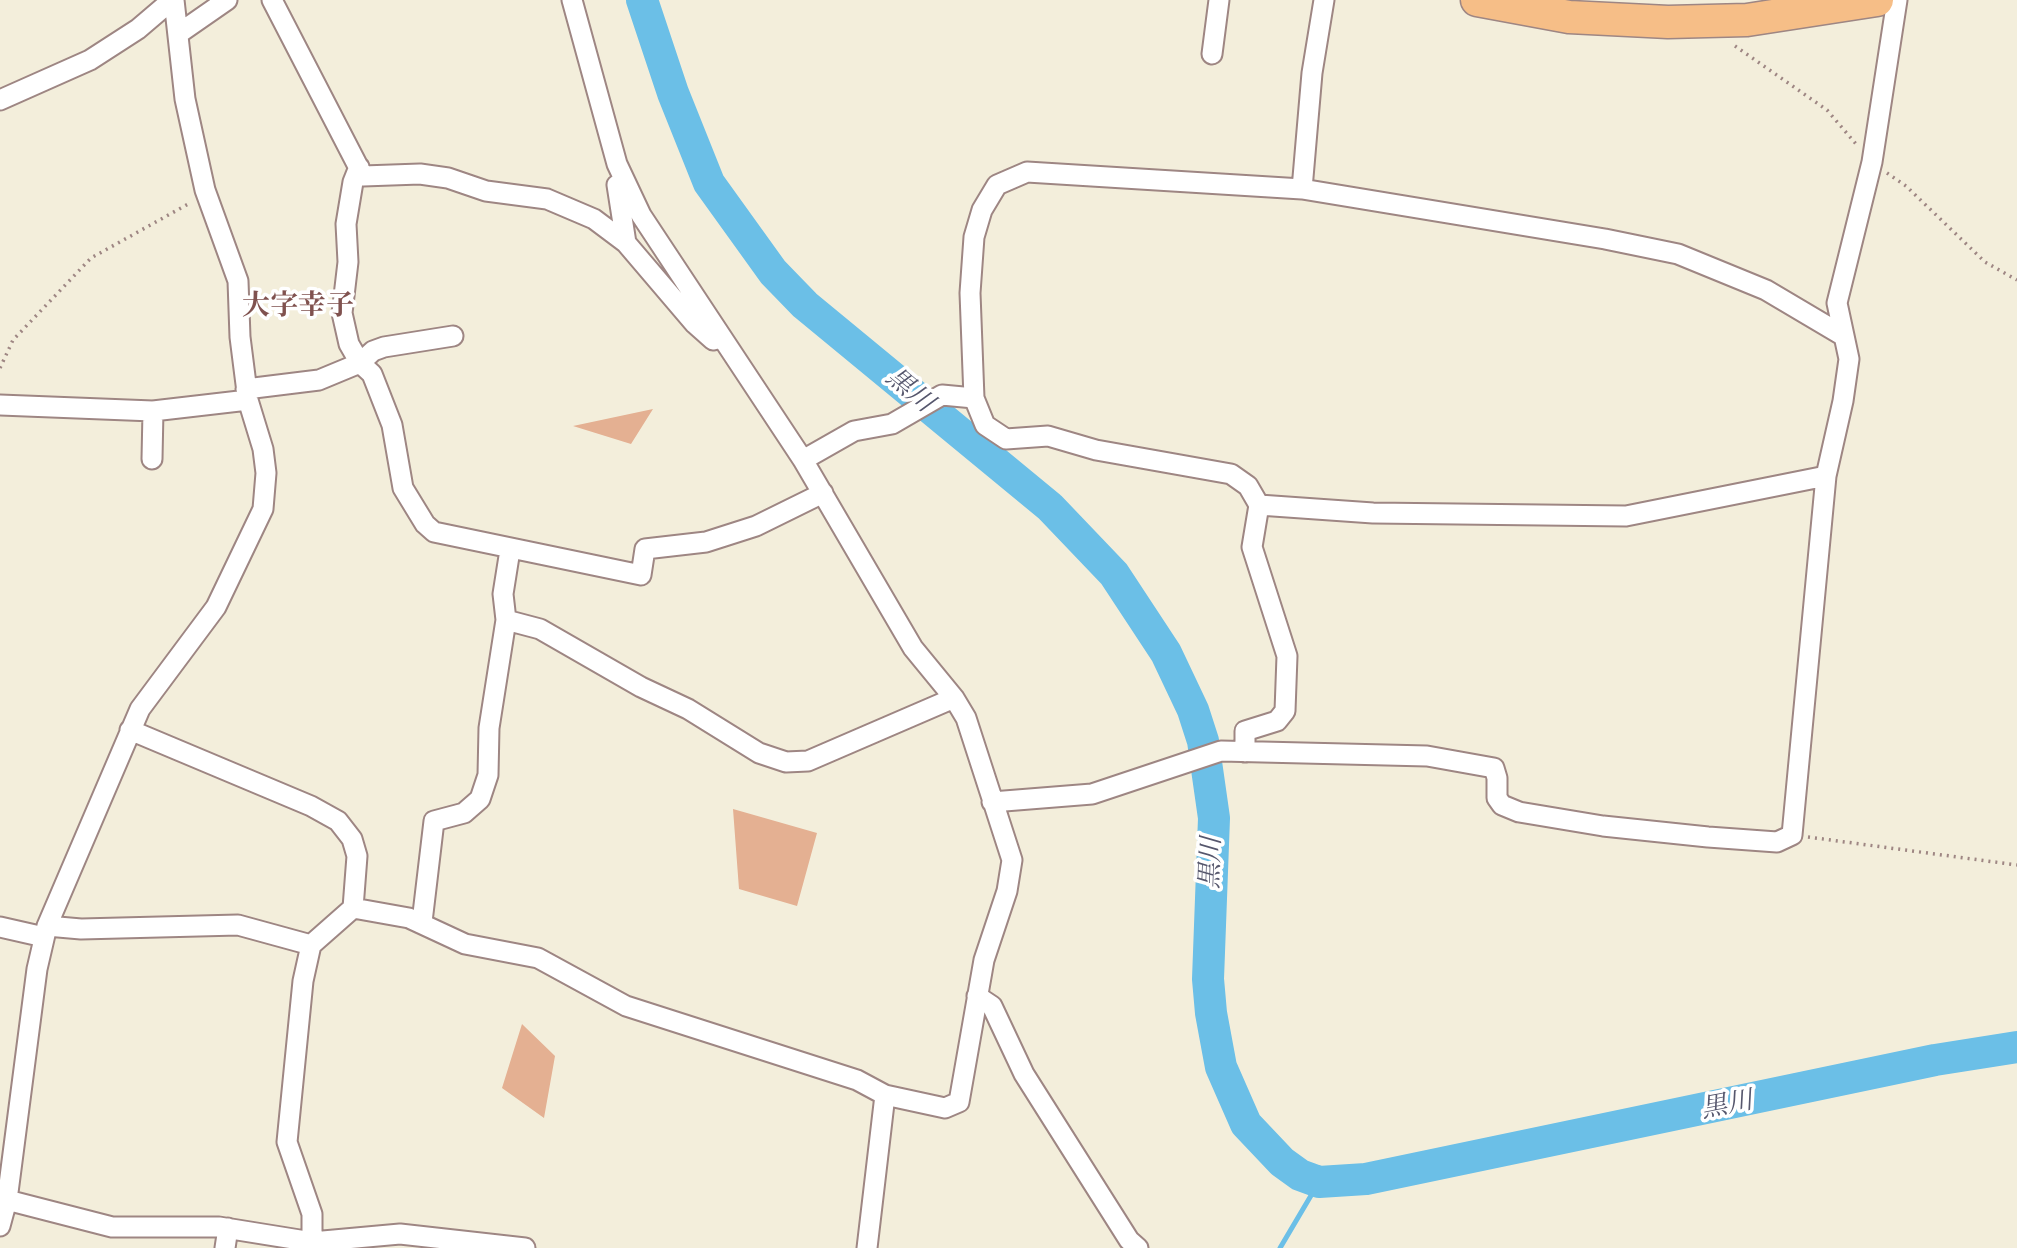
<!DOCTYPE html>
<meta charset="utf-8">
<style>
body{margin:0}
canvas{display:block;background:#f3eedb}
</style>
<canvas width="2017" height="1248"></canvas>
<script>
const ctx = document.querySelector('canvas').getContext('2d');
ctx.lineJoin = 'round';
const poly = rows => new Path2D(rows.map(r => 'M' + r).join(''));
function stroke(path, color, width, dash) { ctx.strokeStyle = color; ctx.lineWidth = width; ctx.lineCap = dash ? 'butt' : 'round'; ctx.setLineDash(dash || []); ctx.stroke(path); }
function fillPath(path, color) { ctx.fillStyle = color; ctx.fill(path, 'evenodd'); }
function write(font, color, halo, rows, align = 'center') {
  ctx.font = font + ' Alegreya,"Noto Serif JP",serif'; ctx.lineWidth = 7; ctx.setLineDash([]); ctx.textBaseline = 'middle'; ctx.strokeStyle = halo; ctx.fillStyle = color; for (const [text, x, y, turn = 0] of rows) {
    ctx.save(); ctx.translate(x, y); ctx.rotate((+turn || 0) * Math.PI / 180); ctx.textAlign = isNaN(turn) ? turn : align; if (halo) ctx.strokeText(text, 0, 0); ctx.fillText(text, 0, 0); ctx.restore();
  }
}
const stream = poly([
 [1280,1248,1319,1182]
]);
const river = poly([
 [642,0,673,93,709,183,773,272,805,305,1050,507,1114,574,1166,653,1193,710,1203,741,1214,818,1208,979,1211,1013,1221,1067,1246,1124,1282,1162,1300,1175,1319,1182,1366,1179,1935,1060,2017,1047]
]);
const building = poly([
 [653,409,631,444,573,426],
 [733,809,817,833,797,906,739,889],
 [522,1024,555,1056,544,1118,502,1088]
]);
const path = poly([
 [1735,46,1827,110,1856,144],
 [1887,173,1906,186,1985,262,2017,280],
 [0,368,13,340,91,258,190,203],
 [1808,837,2017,865]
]);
const street = poly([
 [272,0,363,176,420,174,448,178,486,191,547,199,594,219,626,243,695,324,713,340,717,339],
 [178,34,227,0],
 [1212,54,1219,0],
 [0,100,90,60,138,29,172,0],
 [359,167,353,182,346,224,348,262,342,313,349,344,360,363,373,351,384,347,453,336],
 [624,180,617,185,626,243],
 [1302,189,1312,73,1324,0],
 [246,389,319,380,360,363,372,374,392,425,403,488,425,524,434,532,641,575,645,549,706,542,756,526,823,493],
 [974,398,970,293,974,237,982,210,997,185,1027,172,1302,189,1605,239,1678,254,1766,290,1842,335],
 [0,405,153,411],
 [152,459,153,411,248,400],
 [803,460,854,431,892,424,942,395,974,398,985,425,1006,439,1048,436,1096,450,1231,474,1248,486,1259,505,1373,513,1626,516,1826,476],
 [506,620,540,629,641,687,688,709,759,753,786,762,808,761,954,698],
 [130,730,311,806,338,821,352,839,357,856,353,908,409,918,465,944,538,958,626,1006,857,1080,885,1095,945,1108,959,1102,984,960,1007,891,1012,860,966,718,954,698,913,648,803,460,641,215,617,164,572,0],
 [1245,752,1245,731,1277,721,1285,711,1287,656,1252,547,1259,505],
 [992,802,1092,794,1221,751,1427,756,1494,768,1497,778,1497,798,1502,805,1519,812,1603,826,1708,837,1777,842,1792,835,1826,476,1843,401,1849,359,1837,303,1872,162,1897,0],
 [422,922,434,821,464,813,480,799,488,775,489,728,506,620,503,594,510,550],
 [47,926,81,929,238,925,311,945,353,908],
 [0,927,44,937],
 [311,945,303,981,287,1142,312,1214,312,1242],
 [977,996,992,1006,1024,1074,1129,1240,1138,1248],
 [7,1200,112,1227,219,1227,312,1242,400,1234,525,1248],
 [0,1226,7,1200,37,969,47,926,140,709,216,607,263,509,266,473,263,449,248,400,240,337,238,281,205,190,185,99,174,0],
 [225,1248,228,1228],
 [867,1248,885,1095]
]);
const primary = poly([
 [1477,0,1569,17,1668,22,1747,20,1877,0]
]);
const waterNames = [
 ["黒川",909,391,40],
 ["黒川",1212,863,-88],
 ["黒川",1727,1106,-11]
];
const quarterNames = [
 ["大字幸子",298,307]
];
stroke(stream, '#6bbfe7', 5);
stroke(river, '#6bbfe7', 32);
fillPath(building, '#e4b092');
stroke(street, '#9e8683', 23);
stroke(primary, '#9e8683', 35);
stroke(path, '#9e8683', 3.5, [2, 5]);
stroke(street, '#fff', 19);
stroke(primary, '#f6be87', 32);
write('italic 26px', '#56576d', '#fff', waterNames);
write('bold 28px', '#80524f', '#fff', quarterNames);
</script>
